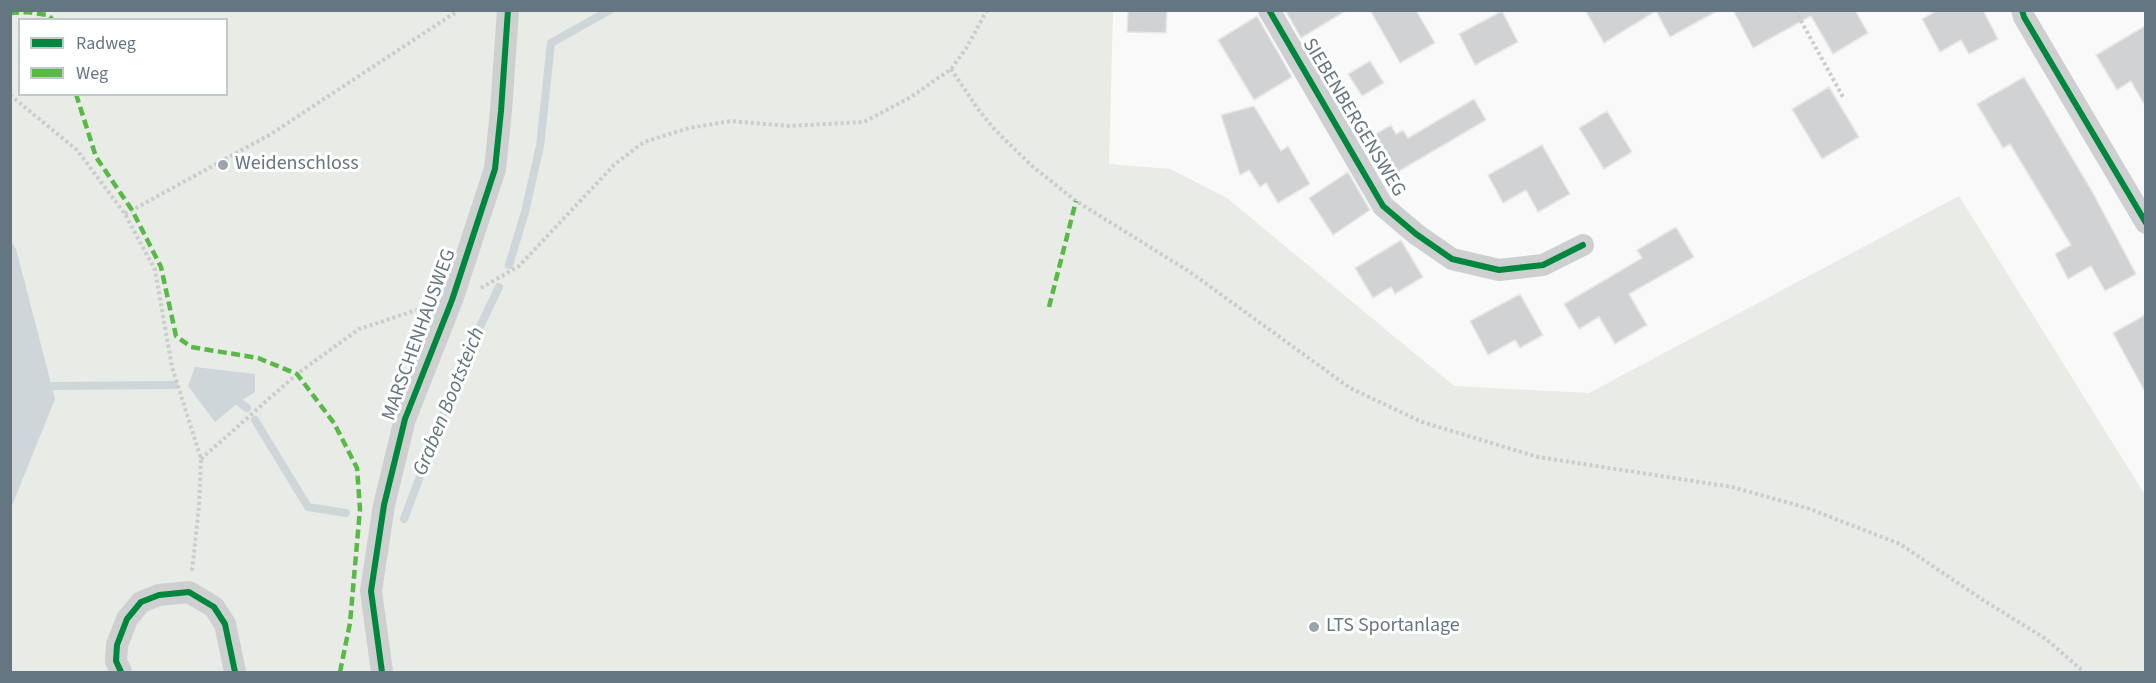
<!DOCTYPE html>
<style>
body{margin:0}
#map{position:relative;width:2156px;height:683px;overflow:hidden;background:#f9f9f9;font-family:"Source Sans 3",sans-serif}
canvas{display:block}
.frame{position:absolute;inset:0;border:12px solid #657683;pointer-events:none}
.legend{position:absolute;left:18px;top:18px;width:210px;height:78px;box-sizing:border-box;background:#fff;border:2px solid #c1c8cd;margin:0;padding:8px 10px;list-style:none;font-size:18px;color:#657683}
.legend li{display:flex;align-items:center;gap:12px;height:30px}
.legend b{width:30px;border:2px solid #c1c8cd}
</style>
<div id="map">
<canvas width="2156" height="683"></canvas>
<div class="frame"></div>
<ul class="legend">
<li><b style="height:8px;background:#00873e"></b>Radweg</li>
<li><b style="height:8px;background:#58b947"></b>Weg</li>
</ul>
</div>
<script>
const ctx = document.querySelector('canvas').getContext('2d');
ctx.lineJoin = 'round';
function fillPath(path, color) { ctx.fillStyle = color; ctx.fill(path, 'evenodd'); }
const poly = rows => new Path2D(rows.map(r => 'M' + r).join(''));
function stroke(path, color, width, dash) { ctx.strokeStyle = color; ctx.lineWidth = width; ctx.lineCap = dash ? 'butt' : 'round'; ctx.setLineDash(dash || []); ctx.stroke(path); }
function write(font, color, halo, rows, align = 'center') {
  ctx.font = font + ' "Source Sans 3",sans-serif'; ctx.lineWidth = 6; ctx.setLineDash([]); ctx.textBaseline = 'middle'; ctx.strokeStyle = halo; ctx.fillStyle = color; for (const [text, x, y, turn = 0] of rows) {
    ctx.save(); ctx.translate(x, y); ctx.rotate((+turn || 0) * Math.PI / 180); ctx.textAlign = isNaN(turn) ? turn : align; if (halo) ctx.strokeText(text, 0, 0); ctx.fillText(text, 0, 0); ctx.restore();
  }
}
const green = poly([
 [10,11,1113,11,1109,164,1170,169,1227,198,1454,386,1589,393,1959,196,2145,495,2145,672,11,672],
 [20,20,226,20,226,94,20,94]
]);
const water = poly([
 [11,241,16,249,55,399,11,508],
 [195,367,255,374,255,392,239,402,215,422,188,386]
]);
const stream = poly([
 [509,265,525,212,540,146,551,43,610,10],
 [52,386,174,385],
 [231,396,247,408],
 [255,420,308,507,346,513],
 [404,519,462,364,499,287]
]);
const building = poly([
 [1128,10,1167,10,1166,33,1127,32,1128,10],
 [1285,10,1347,10,1301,38,1285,10],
 [1370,10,1416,10,1435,43,1400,63,1370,10],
 [1585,10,1719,10,1670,37,1656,11,1604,43,1585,10],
 [1733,10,1855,10,1868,33,1833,54,1811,16,1753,48,1733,10],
 [1938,10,1983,10,1998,39,1969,54,1961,40,1940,52,1922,19,1938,10],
 [1502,11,1518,42,1475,65,1459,34,1502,11],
 [1257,16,1292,77,1254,100,1218,40,1257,16],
 [2145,26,2145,106,2131,81,2117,90,2096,55,2145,26],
 [1370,61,1384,83,1362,96,1348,74,1370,61],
 [2024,77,2093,193,2136,274,2105,291,2091,266,2068,279,2055,254,2071,245,2010,144,2003,148,1977,104,2024,77],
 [1829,87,1859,137,1822,159,1792,109,1829,87],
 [1474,99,1486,120,1384,180,1366,151,1374,146,1369,138,1391,125,1396,134,1403,130,1408,138,1474,99],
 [1254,106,1281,151,1288,146,1310,184,1278,203,1266,183,1260,187,1249,170,1240,175,1221,115,1254,106],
 [1607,111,1632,152,1604,169,1579,128,1607,111],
 [1542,145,1570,194,1538,212,1526,190,1503,203,1488,175,1542,145],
 [1348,172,1370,210,1333,235,1309,198,1348,172],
 [1676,227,1694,257,1629,294,1647,325,1615,344,1599,317,1579,329,1564,304,1642,258,1637,250,1676,227],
 [1401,240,1423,277,1395,294,1391,287,1373,298,1355,268,1401,240],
 [1520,294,1543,335,1520,348,1515,340,1488,355,1470,321,1520,294],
 [2145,315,2145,392,2113,333,2145,315]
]);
const path = poly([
 [1795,10,1843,97],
 [951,69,978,109,995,130,1032,166,1076,201,1190,272,1350,388,1422,422,1538,457,1732,487,1807,508,1900,544,1983,600,2046,639,2084,672],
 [10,95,77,150,125,214,155,270,172,367,201,459,199,506,192,571],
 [125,214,271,134,459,10],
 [481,288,519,266,615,164,644,142,689,128,731,121,789,126,864,122,911,97,951,69,967,47,987,10],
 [201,459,297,374,359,329,423,308]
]);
const street = poly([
 [1269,10,1383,206,1416,234,1452,259,1499,270,1543,265,1583,245],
 [2022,10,2024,17,2146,223],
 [121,672,116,661,117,645,127,619,141,602,159,595,189,592,214,607,225,624,235,672],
 [382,672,371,591,384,505,405,419,452,300,495,169,501,111,508,10]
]);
const quiet = poly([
 [10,13,26,12,48,15,53,20],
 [76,94,96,157,132,210,161,267,176,336,191,347,258,358,297,374,334,423,357,468,360,509,350,623,340,672],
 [1049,307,1076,201]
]);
const cycleway = poly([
 [1269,10,1383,206,1416,234,1452,259,1499,270,1543,265,1583,245],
 [2022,10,2024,17,2146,223],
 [121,672,116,661,117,645,127,619,141,602,159,595,189,592,214,607,225,624,235,672],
 [382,672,371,591,384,505,405,419,452,300,495,169,501,111,508,10]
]);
const markers = [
 [223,165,6,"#99a4ac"],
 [1314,627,6,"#99a4ac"]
];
const streetNames = [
 ["SIEBENBERGENSWEG",1353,118,59],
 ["MARSCHENHAUSWEG",420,335,-70]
];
const poiNames = [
 ["Weidenschloss",235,165],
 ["LTS Sportanlage",1326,627]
];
const waterNames = [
 ["Graben Bootsteich",450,402,-68]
];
fillPath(green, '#e8ebe6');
fillPath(water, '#ced6d9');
stroke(stream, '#ced6d9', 8);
fillPath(building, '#d0d2d3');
stroke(building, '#e8e8e8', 1.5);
stroke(path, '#cbcccd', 4, [3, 3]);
stroke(street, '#cecfd0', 22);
stroke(quiet, '#58b947', 4.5, [9, 4.5]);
stroke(cycleway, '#00873e', 6);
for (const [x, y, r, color] of markers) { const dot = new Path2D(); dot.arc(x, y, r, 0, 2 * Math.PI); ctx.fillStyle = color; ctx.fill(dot); stroke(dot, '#fff', 2); }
write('20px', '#657683', '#fff', streetNames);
write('20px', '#657683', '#fff', poiNames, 'left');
write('italic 21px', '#60757c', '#fff', waterNames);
</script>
